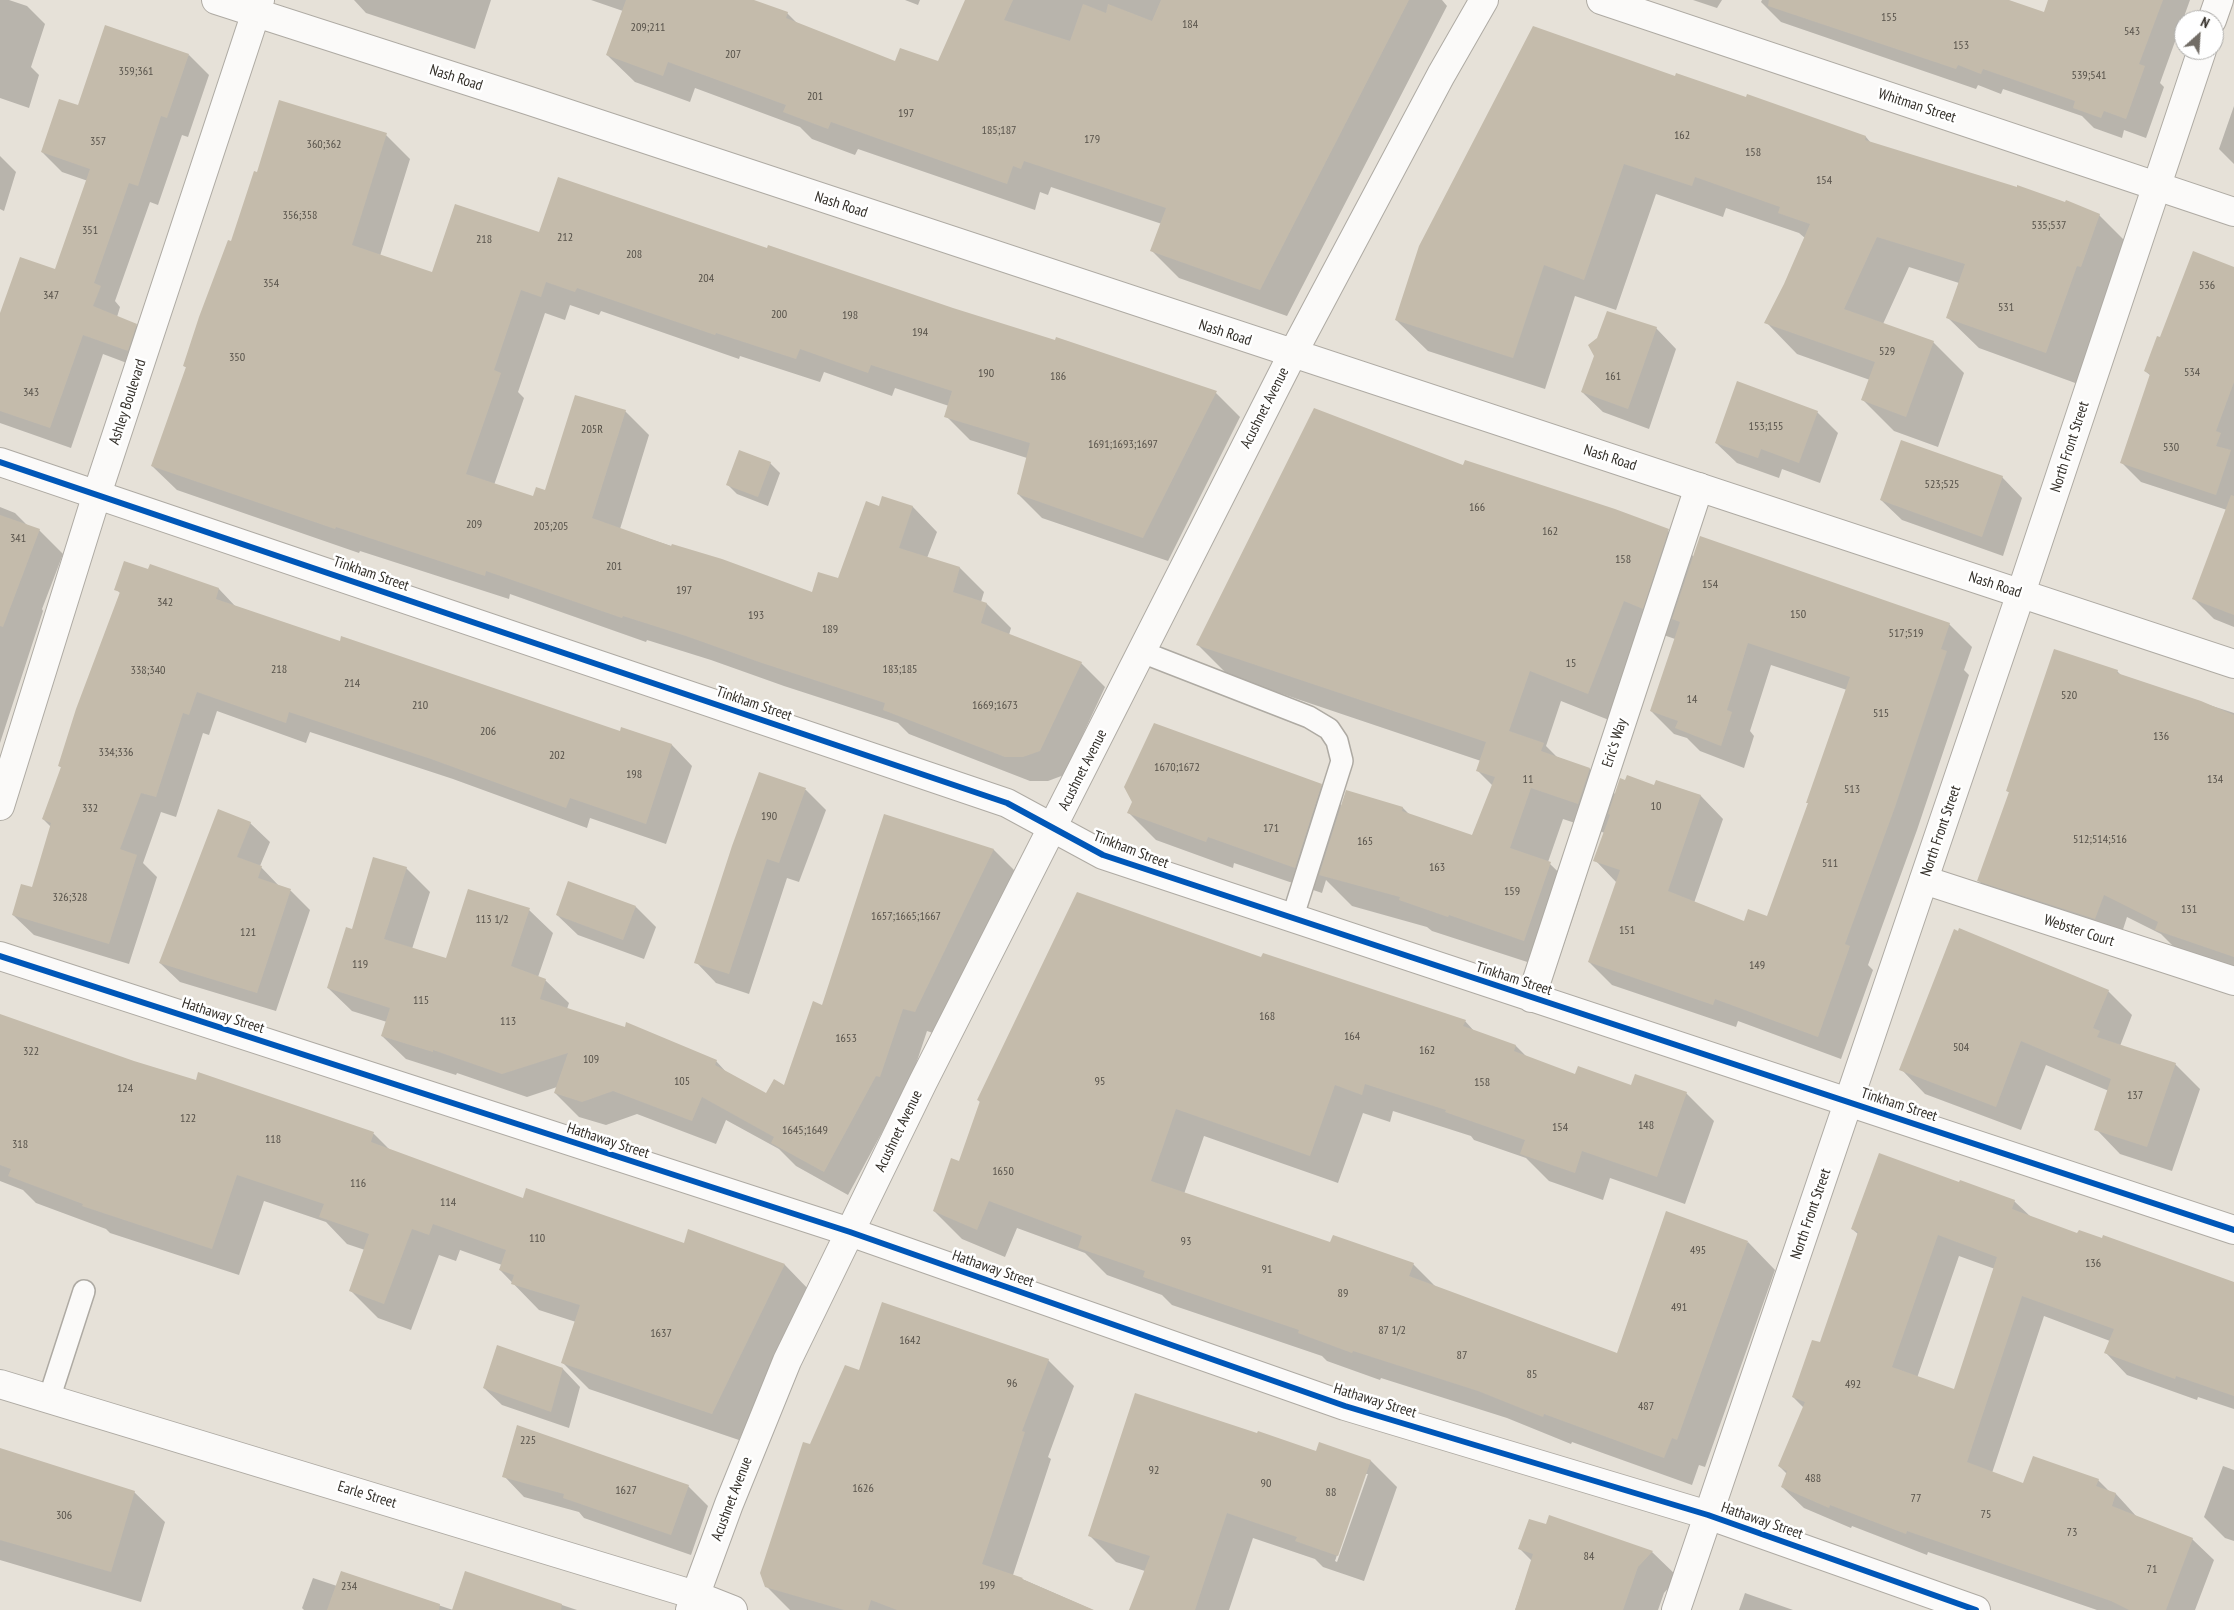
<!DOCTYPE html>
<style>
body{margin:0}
#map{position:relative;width:2234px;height:1610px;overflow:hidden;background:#e6e1d8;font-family:"PT Sans Narrow",sans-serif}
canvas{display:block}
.north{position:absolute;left:2174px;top:10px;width:50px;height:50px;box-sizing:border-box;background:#fff;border:1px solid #adaca9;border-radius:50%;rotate:26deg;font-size:14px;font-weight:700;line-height:20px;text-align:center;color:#332f29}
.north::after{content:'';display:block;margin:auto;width:18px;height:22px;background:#726d66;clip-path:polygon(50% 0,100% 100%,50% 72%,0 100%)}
</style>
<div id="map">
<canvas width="2234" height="1610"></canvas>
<div class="north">N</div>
</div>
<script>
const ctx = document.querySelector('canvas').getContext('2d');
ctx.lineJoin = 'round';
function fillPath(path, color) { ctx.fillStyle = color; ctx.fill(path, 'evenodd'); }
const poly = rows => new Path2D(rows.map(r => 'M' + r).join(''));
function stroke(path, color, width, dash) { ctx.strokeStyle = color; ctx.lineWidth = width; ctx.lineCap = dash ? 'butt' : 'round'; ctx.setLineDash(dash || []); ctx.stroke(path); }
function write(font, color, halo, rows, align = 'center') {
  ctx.font = font + ' "PT Sans Narrow",sans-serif'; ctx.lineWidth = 5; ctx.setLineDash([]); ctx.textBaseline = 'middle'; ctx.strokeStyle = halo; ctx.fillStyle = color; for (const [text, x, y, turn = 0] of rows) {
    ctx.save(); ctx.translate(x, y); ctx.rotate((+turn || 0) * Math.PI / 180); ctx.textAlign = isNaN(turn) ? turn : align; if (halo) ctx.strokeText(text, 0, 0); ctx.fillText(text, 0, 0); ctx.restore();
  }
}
const shadow = poly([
 [0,0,9,0,27,6,45,24,31,67,39,75,29,108,0,98],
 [354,0,491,0,475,49,366,13],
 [591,0,750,0,787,13,798,24,896,63,938,63,967,0,1442,0,1447,6,1287,316,1179,278,1152,251,1162,224,1051,187,1048,195,1040,192,1035,210,858,149,855,155,812,139,800,127,695,88,690,102,635,82,607,55,623,11],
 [905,0,920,0,918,5],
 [1693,0,1722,0,1717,8],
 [1762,0,2007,0,2045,14,2050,0,2190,0,2160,83,2164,87,2146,138,2124,130,2122,138,2094,128,2082,116,2003,89,2001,94,1978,85,1976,89,1781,22,1761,2],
 [189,55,209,75,188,137,182,135,158,205,150,202,115,301,120,307,117,317,136,325,156,345,148,371,103,354,71,448,0,423,0,329,56,271,88,181,62,172,42,152,79,107],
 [1676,77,1866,137,1871,143,2099,215,2130,246,2078,384,1979,348,1947,317,1959,283,1909,267,1883,324,1933,342,1964,373,1938,447,1894,431,1863,400,1870,380,1797,354,1766,322,1785,285,1805,238,1799,233,1726,208,1723,217,1656,194,1616,310,1575,296,1545,389,1428,351,1396,320],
 [2234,106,2234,164,2219,149],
 [386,135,410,159,380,256,433,274,540,234,768,250,1216,393,1240,417,1168,561,1042,518,1018,494,1027,458,970,440,946,416,949,406,895,388,892,396,824,372,820,382,740,356,739,359,601,311,599,315,570,305,565,320,545,313,518,392,524,398,494,485,534,498,546,491,625,411,649,435,620,529,812,593,839,580,880,507,883,497,913,507,937,532,927,558,960,568,984,592,981,602,987,604,1011,628,1009,635,1081,663,1105,687,1064,775,1048,781,1030,781,909,734,898,723,784,686,711,660,647,640,646,642,510,594,509,599,360,551,359,553,177,490,152,466,187,368,184,366,232,243],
 [0,156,16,172,4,211,0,209],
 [2234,268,2234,627,2214,619,2193,598,2227,510,2141,482,2122,463,2151,376,2145,371,2161,339],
 [1656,328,1676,349,1649,429,1603,412,1582,392,1595,356,1598,339],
 [1817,412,1838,433,1820,483,1782,469,1779,478,1737,463,1716,443],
 [770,463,780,473,768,506,737,494,727,484],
 [1464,466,1668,531,1694,557,1949,624,1972,647,1964,670,1969,675,1917,830,1868,965,1873,970,1841,1059,1738,1021,1736,1027,1612,985,1589,962,1617,883,1595,860,1605,833,1563,819,1548,862,1581,894,1555,971,1432,931,1427,927,1352,906,1326,880,1322,893,1234,863,1233,868,1156,840,1129,813,1321,785,1342,806,1403,808,1410,815,1472,836,1493,786,1478,771,1481,761,1229,676,1198,645],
 [1655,632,1675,639,1651,711,1674,734,1687,738,1700,751,1744,768,1754,736,1750,731,1771,665,1847,690,1810,804,1768,917,1744,923,1694,903,1723,819,1701,796,1655,786,1616,795,1590,769,1557,757,1546,746,1561,701,1619,724],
 [2002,477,2022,498,2003,556,1902,520,1881,500],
 [0,507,15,513,29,527,39,530,63,554,42,609,43,611,0,743],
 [149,571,219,589,236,607,340,642,620,733,622,729,672,745,692,766,666,844,590,818,587,828,453,779,310,732,306,743,217,711,209,735,203,733,176,817,161,812,143,863,157,877,129,964,34,935,13,915,33,889,51,827,43,819,62,768,59,766,121,594,116,589],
 [2117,671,2123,677,2234,713,2234,972,2180,953,2161,934,2127,917,2119,942,2001,904,1978,880,2010,793,2007,791],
 [760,773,806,790,826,810,799,882,787,878,749,994,716,983,696,962],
 [885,815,994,850,1017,873,939,1035,927,1031,904,1100,900,1099,848,1195,796,1166,779,1149,726,1120,716,1144,637,1114,606,1125,579,1117,555,1093,557,1087,527,1097,457,1073,456,1075,406,1059,382,1036,387,1022,352,1011,328,988,353,930,406,868,430,892,412,949,447,960,529,910,553,933,538,977,545,980,569,1003,567,1009,716,1061,728,1074,767,1095,785,1086,823,1006],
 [250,823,270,842,260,866,280,887,291,891,310,910,276,1011,180,982,160,963],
 [636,907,656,927,644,959,578,935,557,915],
 [1262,959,1465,1021,1475,1032,1516,1046,1527,1057,1576,1075,1632,1087,1686,1093,1714,1121,1685,1204,1610,1178,1603,1200,1549,1181,1526,1158,1474,1140,1471,1136,1393,1111,1390,1122,1363,1113,1338,1183,1204,1136,1184,1194,1331,1244,1413,1264,1436,1287,1618,1354,1748,1242,1775,1270,1705,1467,1699,1465,1692,1485,1572,1442,1571,1444,1507,1418,1381,1378,1380,1380,1327,1361,1322,1356,1172,1305,1162,1295,1107,1275,1085,1253,1017,1228,1005,1257,962,1239,934,1211,960,1163,981,1103,978,1100],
 [2108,991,2132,1015,2120,1046,2175,1064,2200,1089,2172,1171,2120,1154,2096,1129,2109,1091,2046,1065,2021,1130,1925,1094,1901,1069],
 [0,1015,134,1062,197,1081,199,1074,374,1134,391,1151,524,1200,684,1244,785,1265,811,1292,739,1440,589,1389,562,1362,576,1322,539,1310,500,1270,502,1265,460,1250,456,1261,439,1255,411,1330,378,1318,351,1291,365,1250,347,1244,326,1222,264,1201,239,1275,110,1233,106,1229,36,1203,23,1190,0,1181],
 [1960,1184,2014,1201,2031,1217,2078,1234,2234,1283,2234,1409,2198,1397,2197,1400,2127,1375,2106,1353,2110,1341,2044,1316,1992,1473,2024,1484,2098,1480,2110,1492,2116,1494,2137,1517,2192,1539,2214,1560,2195,1610,2097,1610,1928,1552,1927,1555,1852,1526,1851,1528,1804,1508,1782,1487,1787,1474,1779,1466,1804,1408,1793,1397,1821,1344,1858,1234,1852,1229],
 [1959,1256,1995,1269,1955,1391,1917,1378],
 [498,1347,563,1369,580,1387,569,1428,502,1405,484,1388],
 [1048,1360,1074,1386,1048,1457,1051,1459,1013,1575,1093,1610,790,1610,766,1586,810,1446,860,1371],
 [0,1450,134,1492,165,1522,141,1602,0,1560],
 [1317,1453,1371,1461,1397,1487,1364,1581,1323,1567,1315,1559,1253,1538,1229,1610,1131,1610,1145,1571,1116,1562,1090,1536],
 [1365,1474,1368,1474,1337,1562,1335,1561],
 [2223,1466,2234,1470,2234,1541,2225,1538,2204,1517],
 [504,1476,688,1486,708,1506,691,1555,584,1518,579,1512,524,1497],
 [1520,1549,1652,1552,1678,1577,1664,1593,1658,1610,1515,1610,1532,1561],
 [342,1573,453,1610,466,1573,577,1610,304,1610,302,1608,313,1578,337,1586],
 [1745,1593,1793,1610,1739,1610]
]);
const building = poly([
 [626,0,754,0,788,12,786,18,895,61,900,48,938,61,965,0,1013,0,1004,20,1070,41,1083,4,1106,13,1108,4,1152,21,1161,0,1409,0,1260,290,1150,251,1166,208,1024,161,1021,169,1013,166,1007,184,831,122,828,129,783,112,786,105,668,62,663,76,606,55],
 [1769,0,2009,0,2044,12,2048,0,2163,0,2139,64,2145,66,2126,119,2104,111,2101,118,2073,108,2075,101,1983,69,1981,74,1958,65,1956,69,1768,6],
 [105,25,189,54,167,118,161,116,138,186,129,183,94,283,101,286,93,306,137,324,128,351,83,335,50,428,0,411,0,313,20,257,55,269,90,169,41,152,59,99,78,105],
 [1533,26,1675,76,1676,73,1746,97,1747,94,1866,136,1865,140,2017,187,2017,185,2065,202,2066,200,2100,214,2081,267,2077,266,2046,353,1946,318,1965,264,1877,237,1844,309,1934,341,1906,417,1861,400,1875,362,1764,323,1784,284,1810,224,1778,213,1780,207,1695,177,1692,186,1624,164,1584,280,1544,265,1513,358,1395,320,1419,246],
 [279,100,387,133,352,245,432,272,455,204,539,232,558,177,767,248,768,245,953,308,1055,340,1056,337,1217,391,1143,538,1017,494,1030,443,944,417,952,391,871,365,868,373,800,349,796,359,716,333,715,335,577,288,575,292,546,282,541,297,521,290,494,370,501,373,466,474,533,496,536,487,545,490,575,395,626,410,592,518,671,546,672,544,722,559,812,592,818,572,838,578,866,501,879,506,882,496,913,506,899,548,960,567,953,592,987,603,981,623,1082,662,1040,751,1023,757,1005,757,883,710,885,703,759,662,686,636,623,616,622,618,486,571,485,576,336,527,335,529,151,466,186,367,183,366,199,317,228,240,231,241,254,171,257,172],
 [2193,251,2234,267,2234,382,2216,431,2221,433,2216,446,2231,450,2216,495,2120,463,2150,374,2144,371,2157,336,2160,337],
 [1607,311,1657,327,1628,409,1581,392,1594,356,1588,345,1597,338],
 [1737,381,1818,411,1799,463,1761,449,1758,458,1715,443],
 [1314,408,1463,465,1465,460,1615,509,1669,529,1643,609,1624,601,1588,694,1530,671,1509,731,1544,743,1541,751,1590,768,1578,804,1531,788,1510,848,1551,862,1524,941,1449,915,1448,917,1399,900,1400,897,1319,875,1346,790,1403,807,1402,811,1472,835,1495,777,1476,771,1486,742,1196,645],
 [1901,440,2003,476,1982,537,1880,500],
 [739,450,771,462,758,497,726,485],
 [2231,495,2234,496,2234,615,2192,599],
 [0,515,40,529,3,627,0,626],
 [1700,536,1950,623,1941,649,1947,651,1895,807,1845,944,1850,946,1818,1037,1715,999,1713,1005,1588,962,1620,870,1593,861,1610,815,1608,814,1620,778,1625,780,1627,775,1654,785,1656,780,1701,795,1668,891,1744,921,1748,909,1767,916,1808,803,1806,803,1850,677,1748,643,1727,710,1732,712,1721,746,1675,728,1678,721,1650,711,1680,622,1672,619],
 [124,561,148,569,150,564,219,588,216,599,340,641,341,636,620,731,621,727,672,744,646,824,570,798,566,808,431,759,289,712,286,723,197,692,189,715,183,713,156,797,141,793,120,849,137,855,109,944,12,915,21,884,32,887,51,823,42,819,61,767,58,766,76,709,120,592,114,590],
 [2054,649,2118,670,2117,673,2201,701,2234,715,2234,957,2155,930,2158,922,2104,895,2095,919,1977,881,2009,792,2006,791],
 [1154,723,1322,784,1295,868,1208,837,1206,842,1127,813,1132,802,1124,787],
 [759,772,806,788,779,863,767,859,729,974,694,963,732,846],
 [218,809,251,822,237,857,262,866,258,878,291,889,257,993,159,963],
 [884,814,994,849,915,1012,903,1009,880,1077,876,1076,824,1172,771,1143,774,1137,702,1097,692,1121,613,1091,582,1102,554,1093,568,1053,502,1074,433,1050,433,1052,381,1036,390,1008,327,988,346,927,352,929,373,857,407,867,384,939,446,958,468,889,530,908,511,966,546,979,540,999,625,1027,626,1022,717,1060,715,1065,766,1093,774,1079,784,1085,813,1001,822,1005],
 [568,881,636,906,623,940,556,915],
 [1077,892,1261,957,1263,953,1466,1020,1463,1026,1516,1045,1514,1051,1575,1074,1578,1066,1631,1085,1635,1074,1687,1092,1657,1177,1582,1151,1575,1173,1520,1154,1525,1140,1445,1112,1446,1110,1365,1084,1362,1095,1335,1085,1310,1156,1176,1109,1151,1181,1330,1242,1333,1235,1414,1263,1409,1276,1617,1353,1666,1211,1748,1241,1677,1440,1672,1438,1664,1458,1544,1414,1543,1417,1478,1391,1353,1351,1352,1353,1298,1333,1299,1330,1143,1277,1145,1271,1078,1248,1082,1236,989,1201,977,1230,933,1211,951,1158,959,1161,980,1101,977,1100],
 [1959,928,2109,990,2093,1028,2100,1031,2097,1037,2176,1063,2147,1147,2094,1130,2111,1079,2021,1041,1996,1107,1899,1070,1954,929,1958,931],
 [0,1014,134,1061,196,1080,198,1072,374,1132,371,1142,523,1198,526,1188,684,1243,688,1229,785,1264,712,1414,561,1363,580,1305,511,1284,514,1275,499,1270,506,1250,433,1224,429,1235,412,1229,384,1304,349,1291,369,1234,319,1217,324,1204,237,1175,212,1249,82,1206,83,1204,8,1176,11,1169,0,1165],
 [1879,1153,1959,1182,1960,1180,2015,1200,2012,1209,2077,1233,2079,1230,2102,1238,2103,1235,2234,1282,2234,1396,2176,1376,2175,1379,2104,1353,2114,1329,2022,1296,1967,1462,2023,1483,2033,1456,2099,1479,2096,1486,2116,1493,2112,1506,2193,1538,2166,1610,2129,1610,2111,1601,1907,1531,1906,1534,1830,1505,1829,1508,1781,1487,1787,1471,1778,1466,1805,1402,1792,1397,1812,1340,1820,1342,1858,1232,1851,1229],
 [1938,1235,1997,1257,1954,1389,1892,1367],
 [882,1302,1049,1359,1022,1431,1025,1432,982,1564,1023,1578,1022,1579,1094,1610,897,1610,871,1600,868,1610,844,1610,765,1587,760,1573,803,1442,810,1444,845,1365,859,1370],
 [497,1345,563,1368,551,1412,483,1388],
 [1135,1393,1257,1433,1258,1431,1316,1451,1319,1442,1371,1460,1338,1556,1295,1541,1297,1537,1227,1513,1195,1610,1129,1610,1150,1556,1088,1536],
 [517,1425,689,1485,671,1535,563,1498,564,1494,502,1477],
 [0,1448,135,1491,111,1572,0,1540],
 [1549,1515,1653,1551,1638,1567,1623,1610,1515,1610,1533,1554,1518,1549,1529,1519,1546,1524],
 [341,1571,440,1604,439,1610,327,1610],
 [465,1571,562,1604,561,1610,452,1610]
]);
const lane = poly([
 [1142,652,1309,717,1329,729,1337,741,1342,761,1292,919],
 [49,1399,84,1291]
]);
const street = poly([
 [1601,0,2234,212],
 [0,462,1007,803,1103,855,2234,1230],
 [1924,880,2234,981],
 [0,956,850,1232,1345,1406,1708,1515,1976,1610],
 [1531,998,1699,487],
 [0,1384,695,1595,733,1610]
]);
const secondary = poly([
 [216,0,530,101,2234,664],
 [2212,20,2219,0],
 [0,806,97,494,260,0],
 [690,1610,729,1504,787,1361,923,1082,1292,355,1441,75,1484,0],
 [1676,1610,2021,593,2202,50]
]);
const cycleway = poly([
 [0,462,1007,803,1103,855,2234,1230],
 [0,956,850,1232,1345,1406,1708,1515,1976,1610]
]);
const numberNames = [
 ["155",1889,18],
 ["184",1190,25],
 ["209;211",648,28],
 ["543",2132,32],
 ["153",1961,46],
 ["207",733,55],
 ["359;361",136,72],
 ["539;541",2089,76],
 ["201",815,97],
 ["197",906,114],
 ["185;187",999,131],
 ["162",1682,136],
 ["179",1092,140],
 ["357",98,142],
 ["360;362",324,145],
 ["158",1753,153],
 ["154",1824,181],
 ["356;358",300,216],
 ["535;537",2049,226],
 ["351",90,231],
 ["212",565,238],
 ["218",484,240],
 ["208",634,255],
 ["204",706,279],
 ["354",271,284],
 ["536",2207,286],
 ["347",51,296],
 ["531",2006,308],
 ["200",779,315],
 ["198",850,316],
 ["194",920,333],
 ["529",1887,352],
 ["350",237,358],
 ["534",2192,373],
 ["190",986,374],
 ["186",1058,377],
 ["161",1613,377],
 ["343",31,393],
 ["153;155",1766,427],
 ["205R",592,430],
 ["1691;1693;1697",1123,445],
 ["530",2171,448],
 ["523;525",1942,485],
 ["166",1477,508],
 ["209",474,525],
 ["203;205",551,527],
 ["162",1550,532],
 ["341",18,539],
 ["158",1623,560],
 ["201",614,567],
 ["154",1710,585],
 ["197",684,591],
 ["342",165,603],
 ["150",1798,615],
 ["193",756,616],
 ["189",830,630],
 ["517;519",1906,634],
 ["15",1571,664],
 ["218",279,670],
 ["183;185",900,670],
 ["338;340",148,671],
 ["214",352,684],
 ["520",2069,696],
 ["14",1692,700],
 ["210",420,706],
 ["1669;1673",995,706],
 ["515",1881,714],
 ["206",488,732],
 ["136",2161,737],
 ["334;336",116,753],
 ["202",557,756],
 ["1670;1672",1177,768],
 ["198",634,775],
 ["11",1528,780],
 ["134",2215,780],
 ["513",1852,790],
 ["10",1656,807],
 ["332",90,809],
 ["190",769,817],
 ["171",1271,829],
 ["512;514;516",2100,840],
 ["165",1365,842],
 ["511",1830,864],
 ["163",1437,868],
 ["159",1512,892],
 ["326;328",70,898],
 ["131",2189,910],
 ["1657;1665;1667",906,917],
 ["113 1/2",492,920],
 ["151",1627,931],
 ["121",248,933],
 ["119",360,965],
 ["149",1757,966],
 ["115",421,1001],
 ["168",1267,1017],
 ["113",508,1022],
 ["164",1352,1037],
 ["1653",846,1039],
 ["504",1961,1048],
 ["162",1427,1051],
 ["322",31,1052],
 ["109",591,1060],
 ["105",682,1082],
 ["95",1100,1082],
 ["158",1482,1083],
 ["124",125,1089],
 ["137",2135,1096],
 ["122",188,1119],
 ["148",1646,1126],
 ["154",1560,1128],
 ["1645;1649",805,1131],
 ["118",273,1140],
 ["318",20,1145],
 ["1650",1003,1172],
 ["116",358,1184],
 ["114",448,1203],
 ["110",537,1239],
 ["93",1186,1242],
 ["495",1698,1251],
 ["136",2093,1264],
 ["91",1267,1270],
 ["89",1343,1294],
 ["491",1679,1308],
 ["87 1/2",1392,1331],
 ["1637",661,1334],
 ["1642",910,1341],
 ["87",1462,1356],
 ["85",1532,1375],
 ["96",1012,1384],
 ["492",1853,1385],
 ["487",1646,1407],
 ["225",528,1441],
 ["92",1154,1471],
 ["488",1813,1479],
 ["90",1266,1484],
 ["1626",863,1489],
 ["1627",626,1491],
 ["88",1331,1493],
 ["77",1916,1499],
 ["75",1986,1515],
 ["306",64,1516],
 ["73",2072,1533],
 ["84",1589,1557],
 ["71",2152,1570],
 ["199",987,1586],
 ["234",349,1587]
];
const streetNames = [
 ["Nash Road",456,78,18],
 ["Whitman Street",1917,106,18],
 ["Nash Road",841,205,18],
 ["Nash Road",1225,333,18],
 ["Ashley Boulevard",128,402,-72],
 ["Acushnet Avenue",1265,408,-63],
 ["North Front Street",2070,447,-72],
 ["Nash Road",1610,458,18],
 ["Tinkham Street",371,574,19],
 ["Nash Road",1995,585,18],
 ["Tinkham Street",754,704,19],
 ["Eric's Way",1615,743,-72],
 ["Acushnet Avenue",1083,770,-63],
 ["North Front Street",1941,831,-71],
 ["Tinkham Street",1131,850,21],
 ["Webster Court",2079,931,18],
 ["Tinkham Street",1514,979,18],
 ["Hathaway Street",223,1016,18],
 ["Tinkham Street",1899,1105,18],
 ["Acushnet Avenue",899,1131,-64],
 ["Hathaway Street",608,1141,18],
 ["North Front Street",1811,1214,-71],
 ["Hathaway Street",993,1269,19],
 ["Hathaway Street",1375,1401,17],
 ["Earle Street",367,1495,17],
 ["Acushnet Avenue",732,1499,-69],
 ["Hathaway Street",1762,1521,19]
];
fillPath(shadow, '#0003');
fillPath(building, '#c4bbab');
stroke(lane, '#aeaaa3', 24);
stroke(street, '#aeaaa3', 30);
stroke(secondary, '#aeaaa3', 30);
stroke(lane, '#fbfaf9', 21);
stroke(street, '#fbfaf9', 28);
stroke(secondary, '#fbfaf9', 28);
stroke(cycleway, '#0057b8', 6);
write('12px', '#57524a', null, numberNames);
write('15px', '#332f29', '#fff', streetNames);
</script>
